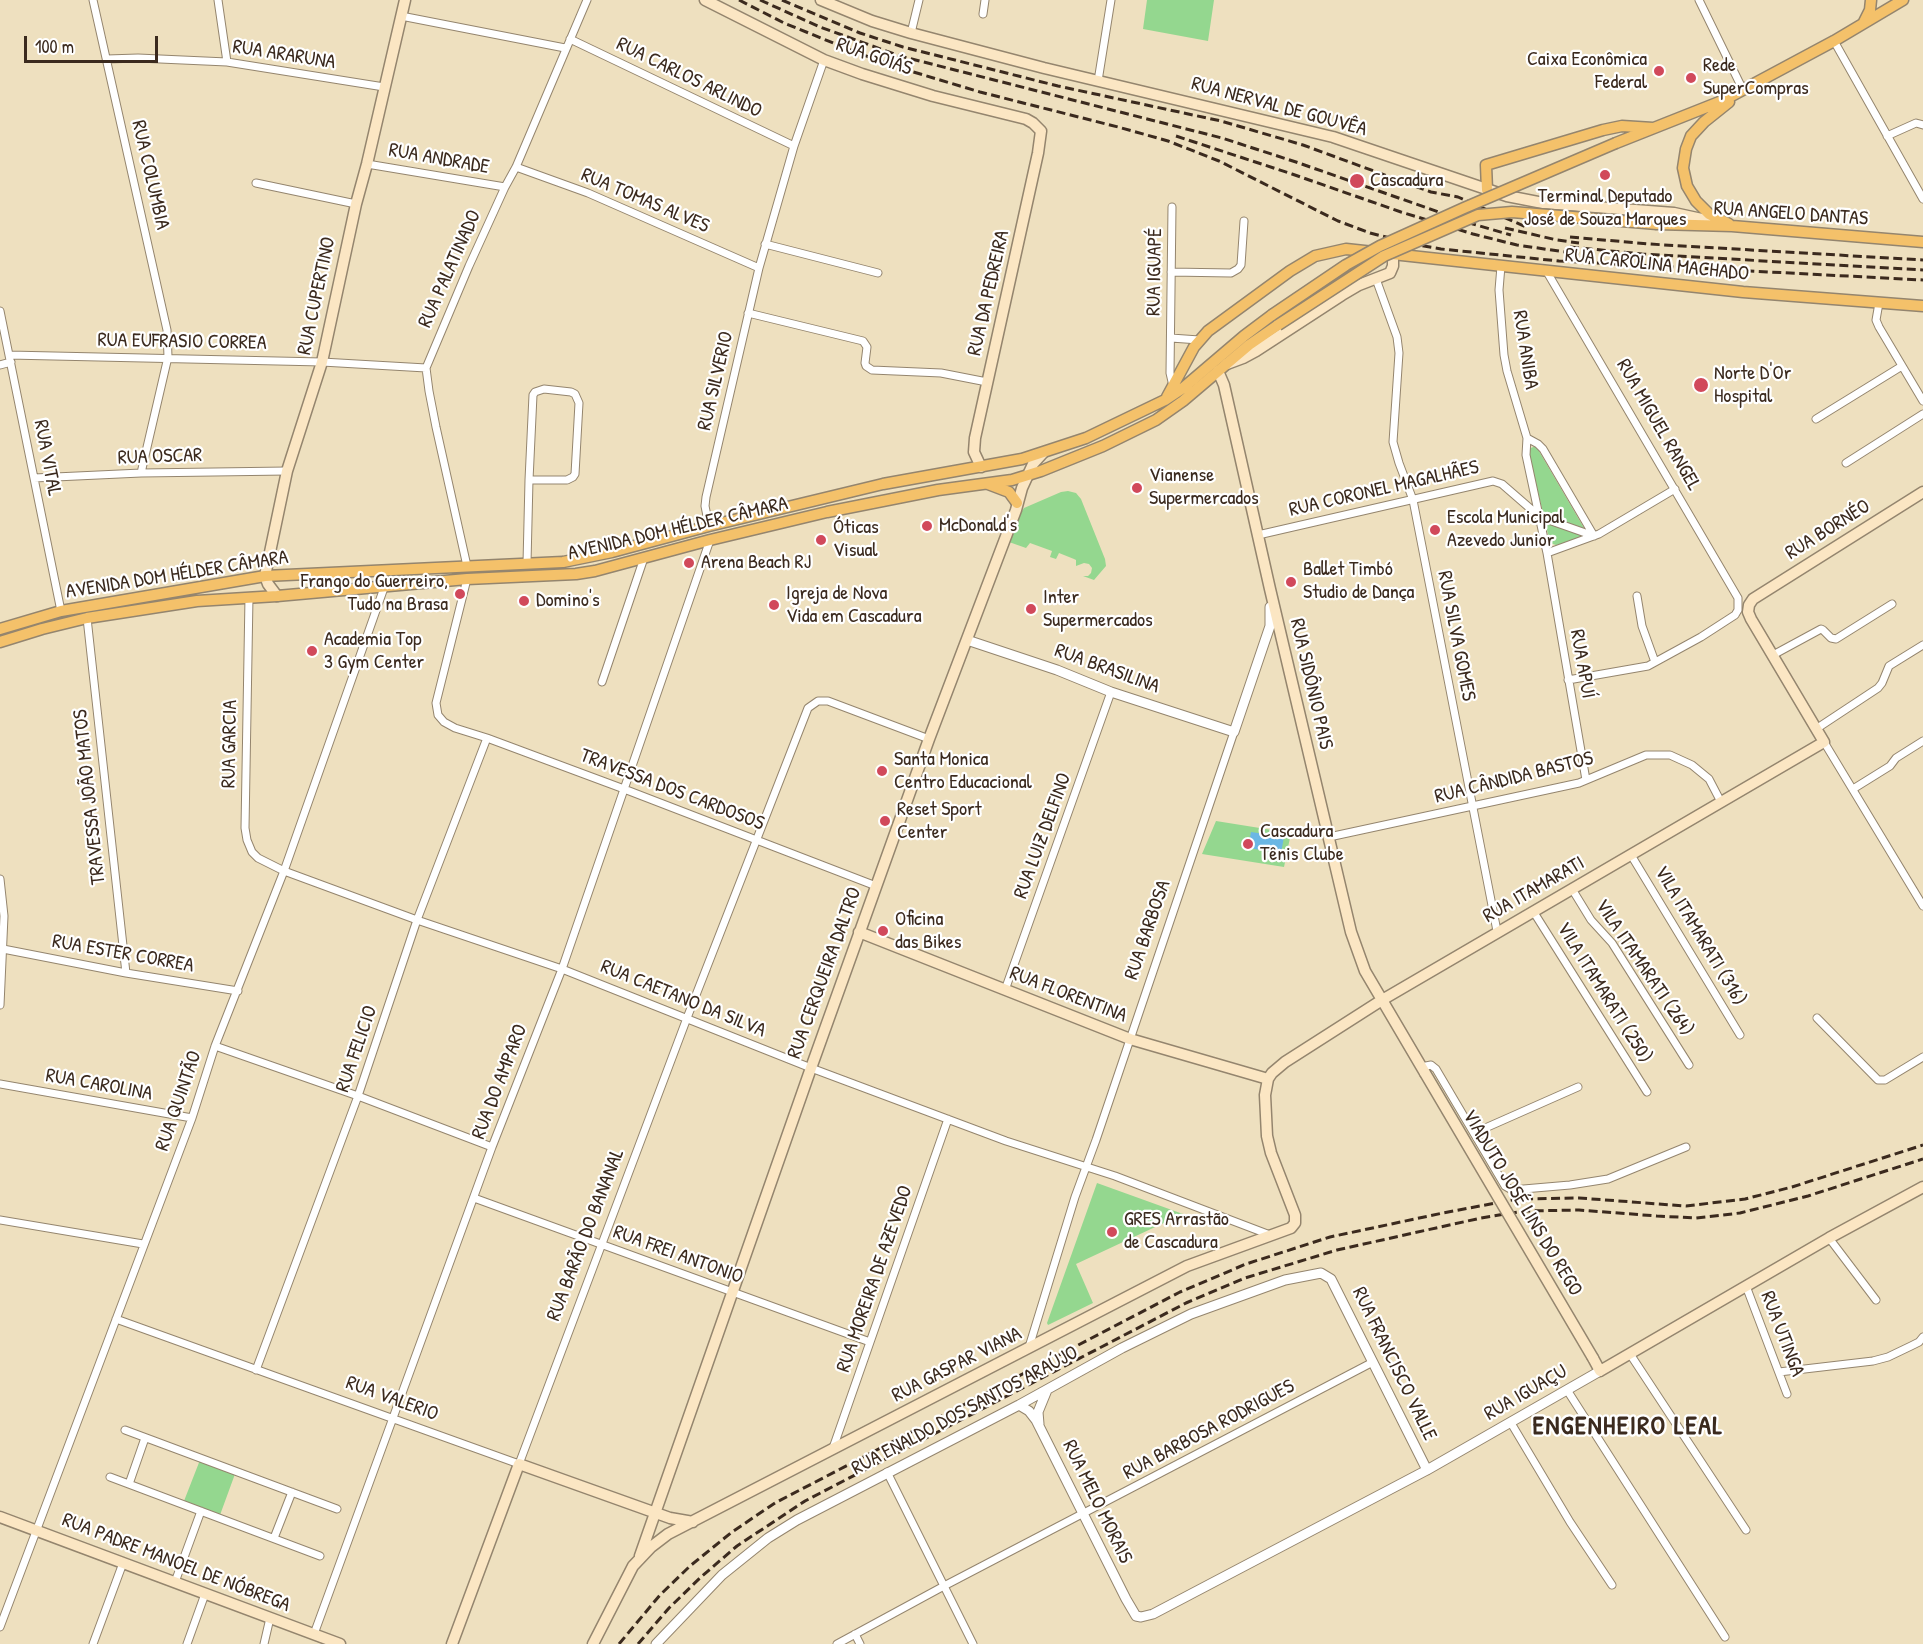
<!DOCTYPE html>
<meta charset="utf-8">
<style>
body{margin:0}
#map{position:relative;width:1923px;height:1644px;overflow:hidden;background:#eee0bf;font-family:"Patrick Hand",sans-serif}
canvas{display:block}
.scale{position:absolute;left:24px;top:36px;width:134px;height:27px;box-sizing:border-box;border:3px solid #3b2a1e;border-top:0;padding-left:8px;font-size:18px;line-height:21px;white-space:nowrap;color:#3b2a1e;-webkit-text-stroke:4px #fff;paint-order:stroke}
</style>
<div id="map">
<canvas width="1923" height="1644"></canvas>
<div class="scale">100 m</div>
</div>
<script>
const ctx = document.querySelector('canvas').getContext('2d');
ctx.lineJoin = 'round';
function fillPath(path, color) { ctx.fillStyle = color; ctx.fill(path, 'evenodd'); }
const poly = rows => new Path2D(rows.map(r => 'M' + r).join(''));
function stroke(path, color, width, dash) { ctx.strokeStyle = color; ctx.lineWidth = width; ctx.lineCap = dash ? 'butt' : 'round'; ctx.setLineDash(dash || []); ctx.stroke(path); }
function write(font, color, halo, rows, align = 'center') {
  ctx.font = font + ' "Patrick Hand",sans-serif'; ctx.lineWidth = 4.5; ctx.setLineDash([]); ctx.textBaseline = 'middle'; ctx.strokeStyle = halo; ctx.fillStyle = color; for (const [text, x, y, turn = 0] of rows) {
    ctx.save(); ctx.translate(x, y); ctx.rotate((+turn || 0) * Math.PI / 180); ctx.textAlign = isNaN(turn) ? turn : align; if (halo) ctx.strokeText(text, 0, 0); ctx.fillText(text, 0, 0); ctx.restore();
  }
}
const green = poly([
 [1147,0,1214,0,1208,41,1143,29],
 [1536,446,1584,528,1579,542,1556,545,1550,543,1528,449],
 [1068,491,1076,493,1081,499,1105,559,1106,566,1094,580,1083,576,1088,576,1091,573,1092,568,1089,564,1084,563,1076,566,1076,560,1074,559,1059,553,1056,559,1050,557,1052,551,1030,543,1026,548,1009,542,1020,514,1024,508,1061,492],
 [1216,821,1291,833,1284,867,1202,854],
 [1097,1183,1183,1214,1076,1264,1093,1303,1048,1325,1047,1323],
 [200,1460,235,1474,220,1515,184,1501]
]);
const water = poly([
 [1251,832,1284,837,1281,853,1248,848]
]);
const minor = poly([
 [93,0,167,330,168,357,141,473],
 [218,0,227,62],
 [1699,0,1743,90],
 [983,14,985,0],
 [401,16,565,48],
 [911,33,919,0],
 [570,39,794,146],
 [1834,41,1923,199],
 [107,59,138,58,227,62,384,87],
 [1098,81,1111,0],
 [1887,136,1916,123,1923,125],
 [367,164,505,187],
 [516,167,588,193,759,268],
 [256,183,356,204],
 [1172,207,1170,373,1173,386],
 [765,244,878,273],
 [1501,266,1499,290,1504,355,1507,371,1527,438,1526,455,1547,553,1586,780],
 [1171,272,1231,273,1238,269,1241,265,1244,221],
 [1547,272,1738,598,1738,610,1735,615],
 [1376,279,1397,337,1399,353,1393,442,1399,463,1413,500,1497,931],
 [1879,303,1876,320,1879,327,1923,401],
 [0,311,61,611],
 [748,313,863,341,867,347,865,363,866,366,872,370,941,373,987,382],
 [1171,338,1199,340],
 [9,355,322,362,426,368],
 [0,365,11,362],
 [1816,419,1902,366],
 [1527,438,1538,444,1543,449,1594,536],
 [1846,463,1923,414],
 [34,478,141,473,287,471],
 [709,526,705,506,706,497,759,268,794,146,824,60],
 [1258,535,1493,481,1502,484,1540,517,1594,536],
 [1547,553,1599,534,1675,489],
 [527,563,529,480,533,395,535,392,544,389,571,392,575,394,579,403,575,474,573,477,567,480,529,480],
 [467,566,436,427,429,391,426,368,469,266,505,187,516,167,587,0],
 [467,579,436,703,438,715,444,722,455,728,487,738,624,789,876,886],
 [1637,596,1642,626,1655,662],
 [249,597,245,828,247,840,252,852,258,858,284,871,417,920,562,969,811,1068,1006,1141,1115,1176,1270,1235],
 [87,618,126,973],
 [1773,655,1821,629,1823,630,1831,638,1836,639,1892,604],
 [1568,680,1648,666,1701,637,1735,615],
 [602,682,644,558],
 [1816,729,1878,688,1882,683,1889,666,1923,645],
 [1824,742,1923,906],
 [1853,789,1890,766,1896,758,1923,741],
 [1329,837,1579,783,1646,755,1670,755,1692,765,1709,779,1721,802],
 [1631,855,1740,1035],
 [0,879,4,916,0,1005],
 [1572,889,1591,920,1612,943,1689,1065],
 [1533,911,1647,1092],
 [3,949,126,973,238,991],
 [1005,990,1111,692],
 [1817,1018,1878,1080,1885,1080,1923,1057],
 [215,1046,358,1096,492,1147],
 [1421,1067,1431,1065,1436,1069,1505,1186,1512,1190,1570,1185,1608,1179,1686,1147],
 [0,1084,192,1118],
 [1474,1133,1578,1087],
 [474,1198,870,1342],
 [0,1220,143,1244],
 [1829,1238,1876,1300],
 [1746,1286,1787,1394],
 [116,1319,519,1464,687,1018,808,708,818,701,828,701,929,739],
 [1029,1347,1075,1197,1096,1140,1234,732],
 [1630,1354,1746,1530],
 [256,1370,358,1096,417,920,487,738],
 [1779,1372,1873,1361,1888,1357,1911,1346,1919,1342,1923,1337],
 [1567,1390,1725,1637],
 [1511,1423,1570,1522,1612,1585],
 [125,1430,337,1509],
 [833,1448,948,1119],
 [887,1472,973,1644],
 [110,1477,320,1556],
 [129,1484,145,1438],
 [274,1538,292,1492],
 [175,1582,201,1511],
 [0,1627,192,1118,215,1046,284,871,385,585],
 [314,1634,492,1147,562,969,710,540],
 [855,1634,860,1644],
 [93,1644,123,1563],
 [187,1644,205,1594],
 [264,1644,270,1618],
 [837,1644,944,1586,1373,1362]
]);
const tertiary = poly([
 [967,640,1057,670,1111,692,1234,732,1270,626,1270,607],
 [1019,1405,1029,1411,1036,1420,1126,1599,1136,1616,1141,1617,1153,1614,1427,1470,1600,1371],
 [1039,1424,1038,1412,1047,1390],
 [656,1644,722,1575,768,1538,797,1520,1019,1405,1122,1348,1191,1314,1285,1280,1321,1273,1331,1279,1427,1470]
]);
const secondary = poly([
 [705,0,824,60,862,74,933,96,1026,119,1033,123,1041,131,1038,153,975,438,974,452,981,467],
 [821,0,872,21,911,33,1044,68,1333,137,1507,196,1543,203,1674,213,1720,223],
 [1227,364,1243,358,1256,351,1342,295,1359,285,1390,273,1393,266,1393,259,1389,253],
 [1218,371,1224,385,1270,589,1351,932,1365,971,1425,1073],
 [277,596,268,584,265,576,287,471,322,362,356,204,367,164,405,0],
 [859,932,1130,1039,1268,1079],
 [1593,1358,1600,1371,1829,1238,1923,1187],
 [0,1517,340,1644],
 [640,1556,811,1068,929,739,1016,510,1022,488,1033,464,1043,453],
 [452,1644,519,1464,670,1518,693,1522],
 [593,1644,633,1566,651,1547,668,1534,1187,1266,1291,1228,1295,1223,1295,1215,1271,1153,1267,1136,1265,1095,1268,1079,1272,1073,1285,1062,1382,1000,1824,742,1751,619,1748,612,1749,605,1753,599,1923,492]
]);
const primary = poly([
 [1864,22,1870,10,1871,0],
 [1729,102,1704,122,1691,136,1686,149,1683,168,1687,186,1696,201,1709,214,1729,224],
 [1616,143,1722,101,1834,41,1903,0],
 [1487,190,1486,165,1603,130,1622,126,1653,128],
 [1657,224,1732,226,1923,242],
 [1167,397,1194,347,1208,331,1290,271,1315,256,1346,249,1743,292,1923,306],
 [988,484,1009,492,1017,503],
 [0,629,61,611,265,576,563,562,612,552,709,526,883,484,1022,459,1086,438,1165,400,1183,388,1244,336,1272,315],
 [0,642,42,629,87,618,197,601,277,596,467,579,576,574,595,571,710,540,827,512,938,490,1012,480,1041,471,1103,446,1156,420,1183,401,1249,345,1278,325]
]);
const rail = poly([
 [739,0,784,23,858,53,897,67,980,92,1118,127,1168,141,1219,161,1338,221,1370,233,1418,245,1441,249,1559,261,1923,280],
 [760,0,820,27,900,56,1222,138,1296,162,1473,224,1511,235],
 [782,0,860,33,903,47,1058,86,1221,121,1303,145,1431,192,1458,197,1526,227],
 [1176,136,1292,174,1401,212,1473,234,1517,245,1579,254],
 [1505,228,1557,240,1579,243],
 [1570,237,1649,244,1923,260],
 [1570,247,1642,254,1923,270],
 [619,1644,660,1595,690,1566,732,1532,775,1503,1180,1292,1246,1264,1330,1237,1443,1213,1517,1199,1579,1198,1686,1206,1745,1199,1792,1187,1923,1145],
 [638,1644,669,1608,701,1577,737,1546,805,1501,1186,1303,1245,1278,1337,1250,1481,1218,1524,1211,1579,1210,1657,1216,1696,1218,1740,1213,1808,1196,1923,1159]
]);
const secondaryBridge = poly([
 [1425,1073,1593,1358]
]);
const primaryBridge = poly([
 [1272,315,1346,265,1380,246,1464,208,1616,143],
 [1278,325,1384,256,1478,215,1512,212,1657,224]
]);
const markers = [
 [1659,71,6,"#d1495b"],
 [1691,78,6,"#d1495b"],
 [1605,175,6,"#d1495b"],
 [1357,181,8,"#d1495b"],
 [1701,385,8,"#d1495b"],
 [1137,488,6,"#d1495b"],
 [927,526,6,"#d1495b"],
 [1435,530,6,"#d1495b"],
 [821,540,6,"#d1495b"],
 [689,563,6,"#d1495b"],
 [1291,582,6,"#d1495b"],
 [460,594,6,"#d1495b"],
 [524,601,6,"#d1495b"],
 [774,605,6,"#d1495b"],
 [1031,609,6,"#d1495b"],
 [312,651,6,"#d1495b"],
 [882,771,6,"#d1495b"],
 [885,821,6,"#d1495b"],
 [1248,844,6,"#d1495b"],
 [883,931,6,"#d1495b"],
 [1112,1232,6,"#d1495b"]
];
const streetNames = [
 ["RUA ARARUNA",284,55,9],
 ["RUA GOIÁS",874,57,19],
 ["RUA CARLOS ARLINDO",689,78,26],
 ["RUA NERVAL DE GOUVÊA",1279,107,15],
 ["RUA ANDRADE",439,159,10],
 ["RUA COLUMBIA",150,175,77],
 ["RUA TOMAS ALVES",645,201,23],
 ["RUA ANGELO DANTAS",1791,214,4],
 ["RUA CAROLINA MACHADO",1657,265,6],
 ["RUA PALATINADO",450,269,-66],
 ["RUA IGUAPÉ",1155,272,-89],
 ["RUA DA PEDREIRA",989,293,-77],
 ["RUA CUPERTINO",317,296,-78],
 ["RUA EUFRASIO CORREA",182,342,1],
 ["RUA ANIBA",1525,350,81],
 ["RUA SILVERIO",716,381,-77],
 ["RUA MIGUEL RANGEL",1658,425,60],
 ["RUA OSCAR",160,457,-2],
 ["RUA VITAL",47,458,79],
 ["RUA CORONEL MAGALHÃES",1384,489,-13],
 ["AVENIDA DOM HÉLDER CÂMARA",678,529,-13],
 ["RUA BORNÉO",1828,530,-32],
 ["AVENIDA DOM HÉLDER CÂMARA",177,575,-9],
 ["RUA SILVA GOMES",1456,636,79],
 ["RUA APUÍ",1582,664,80],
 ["RUA BRASILINA",1107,669,20],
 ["RUA SIDÔNIO PAIS",1311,684,77],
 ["RUA GARCIA",230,744,-89],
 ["RUA CÂNDIDA BASTOS",1514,778,-14],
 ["TRAVESSA DOS CARDOSOS",672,790,21],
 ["TRAVESSA JOÃO MATOS",90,797,-96],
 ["RUA LUIZ DELFINO",1043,836,-70],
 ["RUA ITAMARATI",1534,890,-30],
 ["RUA BARBOSA",1148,930,-71],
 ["VILA ITAMARATI (316)",1700,936,59],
 ["RUA ESTER CORREA",123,954,10],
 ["VILA ITAMARATI (264)",1644,968,56],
 ["RUA CERQUEIRA DALTRO",825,973,-70],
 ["VILA ITAMARATI (250)",1604,993,58],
 ["RUA FLORENTINA",1068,995,21],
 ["RUA CAETANO DA SILVA",683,999,22],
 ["RUA FELICIO",357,1049,-71],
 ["RUA DO AMPARO",500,1082,-69],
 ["RUA CAROLINA",99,1085,10],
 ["RUA QUINTÃO",179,1101,-71],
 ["VIADUTO JOSÉ LINS DO REGO",1522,1203,59],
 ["RUA BARÃO DO BANANAL",586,1235,-69],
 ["RUA FREI ANTONIO",678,1255,20],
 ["RUA MOREIRA DE AZEVEDO",875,1279,-71],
 ["RUA UTINGA",1782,1334,69],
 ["RUA FRANCISCO VALLE",1394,1364,64],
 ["RUA GASPAR VIANA",957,1365,-27],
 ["RUA IGUAÇU",1526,1393,-30],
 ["RUA VALERIO",392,1399,20],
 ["RUA ENALDO DOS SANTOS ARAÚJO",965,1411,-28],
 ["RUA BARBOSA RODRIGUES",1209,1430,-28],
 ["RUA MELO MORAIS",1097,1502,64],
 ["RUA PADRE MANOEL DE NÓBREGA",176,1563,21]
];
const poiNames = [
 ["Caixa Econômica",1647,60,"right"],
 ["Federal",1647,83,"right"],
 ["Rede",1703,66],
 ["SuperCompras",1703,89],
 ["Cascadura",1370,181],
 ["Terminal Deputado",1605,197,"center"],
 ["José de Souza Marques",1605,220,"center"],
 ["Norte D'Or",1714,374],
 ["Hospital",1714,397],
 ["Vianense",1149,476],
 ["Supermercados",1149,499],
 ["Escola Municipal",1447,518],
 ["Azevedo Junior",1447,541],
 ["McDonald's",939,526],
 ["Óticas",833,528],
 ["Visual",833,551],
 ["Arena Beach RJ",701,563],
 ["Ballet Timbó",1303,570],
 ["Studio de Dança",1303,593],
 ["Frango do Guerreiro,",448,582,"right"],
 ["Tudo na Brasa",448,605,"right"],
 ["Igreja de Nova",786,594],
 ["Vida em Cascadura",786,617],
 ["Inter",1043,598],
 ["Supermercados",1043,621],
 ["Domino's",536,601],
 ["Academia Top",324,640],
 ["3 Gym Center",324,663],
 ["Santa Monica",894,760],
 ["Centro Educacional",894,783],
 ["Reset Sport",897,810],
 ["Center",897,833],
 ["Cascadura",1260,832],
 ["Tênis Clube",1260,855],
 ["Oficina",895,920],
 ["das Bikes",895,943],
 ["GRES Arrastão",1124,1220],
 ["de Cascadura",1124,1243]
];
const districtNames = [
 ["ENGENHEIRO LEAL",1628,1427]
];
fillPath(green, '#94d78f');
fillPath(water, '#6bb7e4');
stroke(minor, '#94856e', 9);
stroke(tertiary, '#94856e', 11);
stroke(secondary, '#94856e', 13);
stroke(primary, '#94856e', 13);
stroke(minor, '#fff', 7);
stroke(tertiary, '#fff', 9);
stroke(secondary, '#fbe6c3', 10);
stroke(primary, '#f4c16a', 10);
stroke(rail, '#3b2a1e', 3, [9, 4.5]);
stroke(secondaryBridge, '#94856e', 13, []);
stroke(primaryBridge, '#94856e', 13, []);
stroke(secondaryBridge, '#fbe6c3', 10);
stroke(primaryBridge, '#f4c16a', 10);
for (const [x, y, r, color] of markers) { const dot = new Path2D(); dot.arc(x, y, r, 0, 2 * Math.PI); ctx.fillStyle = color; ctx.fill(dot); stroke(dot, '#fff', 2); }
write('20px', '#3b2a1e', '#fff', streetNames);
write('20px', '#3b2a1e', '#fff', poiNames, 'left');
ctx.letterSpacing = '1.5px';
write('bold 26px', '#3b2a1e', '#fff', districtNames);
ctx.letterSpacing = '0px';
</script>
